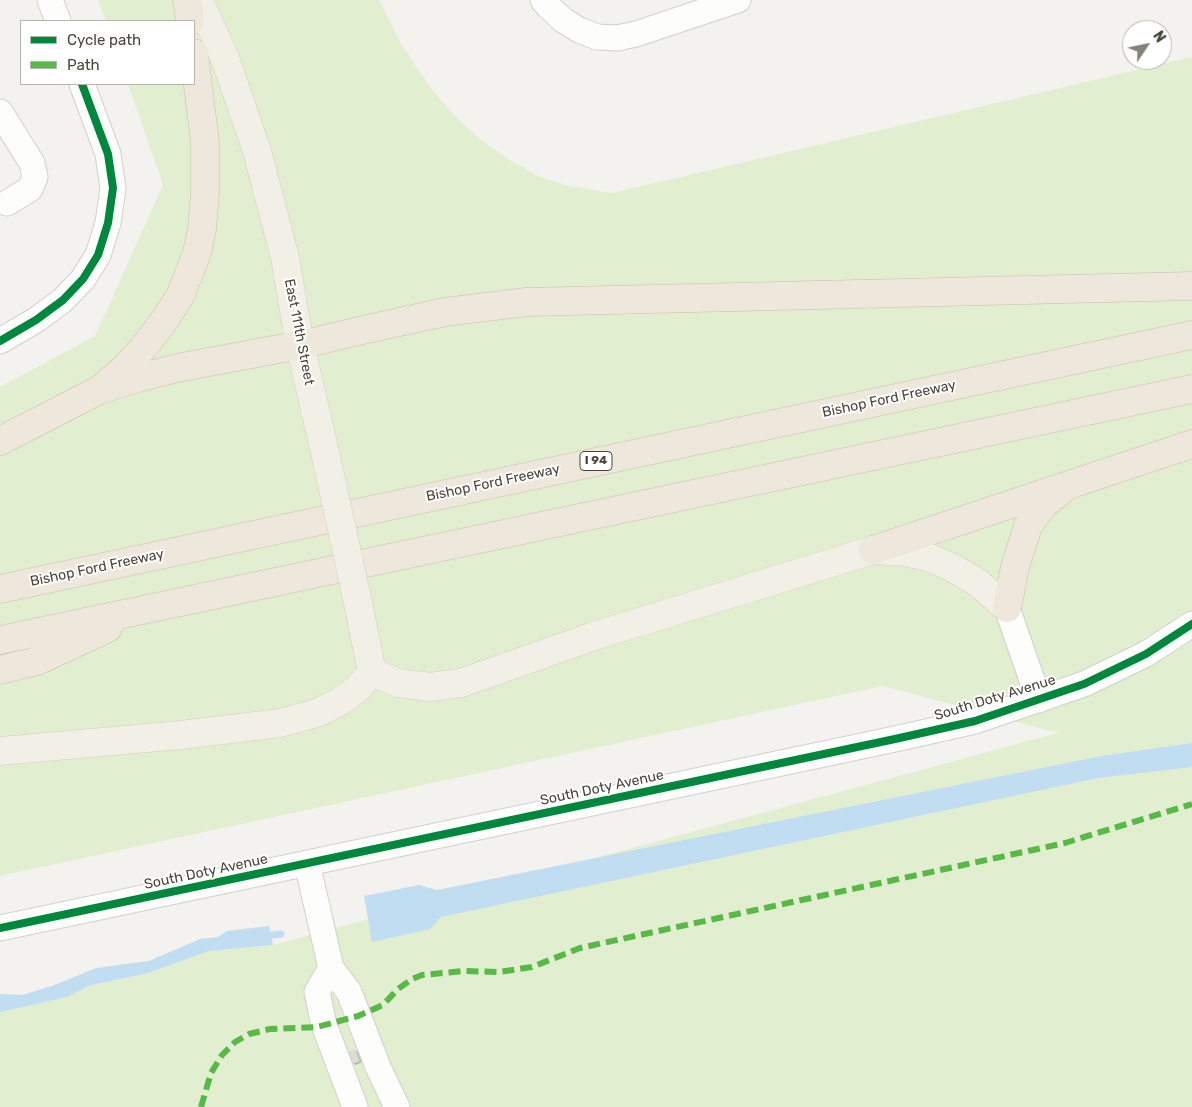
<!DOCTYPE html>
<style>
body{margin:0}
#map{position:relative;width:1192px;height:1107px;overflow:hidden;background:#f4f2ee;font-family:Rubik,sans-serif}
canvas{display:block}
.legend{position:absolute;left:20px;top:20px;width:175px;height:65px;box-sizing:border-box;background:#fff;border:1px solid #b7b4b0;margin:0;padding:6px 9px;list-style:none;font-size:15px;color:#4b4439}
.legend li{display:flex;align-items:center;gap:10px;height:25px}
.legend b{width:25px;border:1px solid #b7b4b0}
.north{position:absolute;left:1122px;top:20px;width:50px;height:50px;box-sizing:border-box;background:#fff;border:1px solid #b7b4b0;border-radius:50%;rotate:56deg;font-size:14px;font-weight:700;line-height:20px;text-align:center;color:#4b4439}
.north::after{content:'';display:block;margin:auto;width:18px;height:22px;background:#868178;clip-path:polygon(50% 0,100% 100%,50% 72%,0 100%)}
</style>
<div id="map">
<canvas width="1192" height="1107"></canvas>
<ul class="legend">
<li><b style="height:6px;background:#00873e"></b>Cycle path</li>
<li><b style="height:6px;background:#58b947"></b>Path</li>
</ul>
<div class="north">N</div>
</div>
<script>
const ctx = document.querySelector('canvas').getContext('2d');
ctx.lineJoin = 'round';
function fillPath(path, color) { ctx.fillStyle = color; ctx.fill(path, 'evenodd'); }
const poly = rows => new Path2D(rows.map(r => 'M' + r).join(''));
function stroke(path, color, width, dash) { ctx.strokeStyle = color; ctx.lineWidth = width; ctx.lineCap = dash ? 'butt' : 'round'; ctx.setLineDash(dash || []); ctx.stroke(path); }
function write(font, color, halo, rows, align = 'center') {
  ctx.font = font + ' Rubik,sans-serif'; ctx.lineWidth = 4; ctx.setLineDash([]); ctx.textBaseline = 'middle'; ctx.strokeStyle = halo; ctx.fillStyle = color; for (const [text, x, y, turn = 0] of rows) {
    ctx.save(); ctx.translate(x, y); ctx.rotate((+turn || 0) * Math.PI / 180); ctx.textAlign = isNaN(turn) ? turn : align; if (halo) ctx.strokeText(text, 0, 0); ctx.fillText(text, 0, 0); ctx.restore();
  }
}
const green = poly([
 [98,0,379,0,400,42,430,87,454,115,481,140,513,162,538,176,569,186,612,193,1192,57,1192,1107,0,1107,0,1012,66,997,91,985,145,974,209,951,273,945,1058,733,883,686,0,876,0,387,95,336,163,185,128,84,194,84,194,21,106,21]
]);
const water = poly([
 [1192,743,1192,767,1098,778,441,917,430,929,372,942,364,896,419,885,437,890,1101,756],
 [269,926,273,945,209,951,145,974,91,985,67,997,0,1012,0,994,22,995,52,986,96,968,149,961,200,939,218,937,227,931]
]);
const shadow = poly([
 [355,1050,358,1052,362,1062,356,1065,353,1063]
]);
const stream = poly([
 [264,936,281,934]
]);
const building = poly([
 [355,1049,360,1061,352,1064,347,1052]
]);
const minor = poly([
 [50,0,58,21],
 [543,0,548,6,563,20,579,30,597,37,617,38,636,34,738,0],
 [0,112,32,163,35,177,30,189,7,203],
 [0,341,36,320,63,300,83,279,98,255,108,223,113,188,108,154,82,84],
 [1007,608,1039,700],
 [307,863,331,968,349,992,378,1067,397,1107],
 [0,928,895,739,975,721,1084,684,1146,654,1192,624],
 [331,968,317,992,324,1025,355,1107]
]);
const major = poly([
 [199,0,226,61,257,151,285,258,300,345,324,448],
 [357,598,372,672],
 [372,672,398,683,430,687,461,683,594,636,873,550,905,552,928,557,953,568,977,582,1007,608],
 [0,751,181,735,280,723,317,713,341,701,357,689,372,672]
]);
const highway = poly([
 [187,0,190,21],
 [104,386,126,367,148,342,166,318,180,296,197,253,202,229,205,193,205,143,194,53],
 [0,441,99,390,138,378,177,368,300,345,363,330,445,312,527,302,1192,286],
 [873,550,1192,444],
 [0,589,1192,335],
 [1007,608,1015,567,1028,526,1043,505,1061,491],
 [0,640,1192,389],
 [0,670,37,661,108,628]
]);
const majorBridge = poly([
 [324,448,357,598]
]);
const quiet = poly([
 [201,1107,211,1073,222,1055,235,1042,249,1034,270,1029,317,1027,358,1016,383,1005,398,989,412,979,422,975,464,971,499,972,532,967,580,948,1065,843,1192,804]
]);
const cycleway = poly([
 [0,341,36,320,63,300,83,279,98,255,108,223,113,188,108,154,82,84],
 [0,928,895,739,975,721,1084,684,1146,654,1192,624]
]);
const shields = [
 [596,461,32]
];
const shieldNames = [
 ["I 94",596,461]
];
const streetNames = [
 ["East 111th Street",299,332,79],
 ["Bishop Ford Freeway",889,399,-12],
 ["Bishop Ford Freeway",493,483,-12],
 ["Bishop Ford Freeway",97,568,-12],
 ["South Doty Avenue",995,698,-17],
 ["South Doty Avenue",602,788,-12],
 ["South Doty Avenue",206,872,-12]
];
fillPath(green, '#e1eecf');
fillPath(water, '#c0ddf1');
fillPath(shadow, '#0003');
stroke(stream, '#c0ddf1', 7);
fillPath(building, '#dedbd6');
stroke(minor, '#d2d0cb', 27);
stroke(major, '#d6cebb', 29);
stroke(highway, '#ccbfa9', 29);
stroke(minor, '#fdfdfc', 25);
stroke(major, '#f2efe6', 28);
stroke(highway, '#ede8db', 28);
stroke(majorBridge, '#d6cebb', 29, []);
stroke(majorBridge, '#f2efe6', 28);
stroke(quiet, '#58b947', 6, [12, 6]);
stroke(cycleway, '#00873e', 8);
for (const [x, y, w] of shields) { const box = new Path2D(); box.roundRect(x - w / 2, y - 9.5, w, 19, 4); ctx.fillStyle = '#fff'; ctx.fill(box); stroke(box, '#4b4439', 1); }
write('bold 12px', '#4b4439', null, shieldNames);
write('14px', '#4b4439', '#fff', streetNames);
</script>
